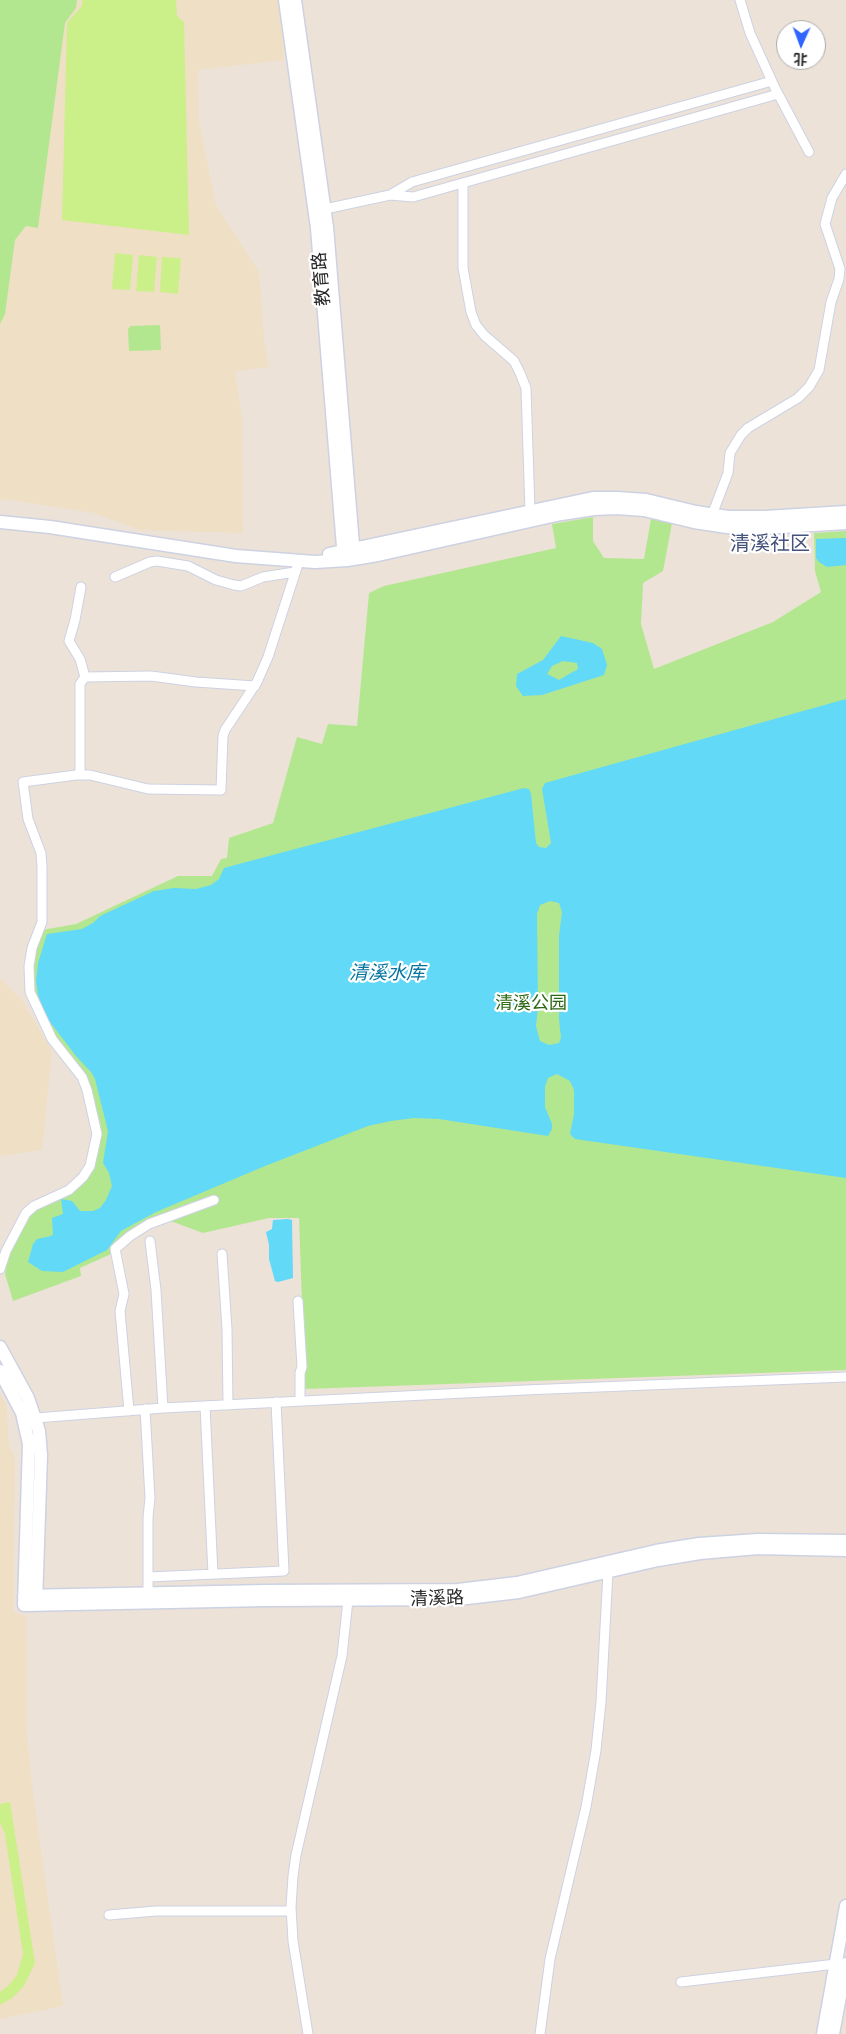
<!DOCTYPE html>
<meta charset="utf-8">
<style>
body{margin:0}
#map{position:relative;width:846px;height:2034px;overflow:hidden;background:#ece2d8;font-family:Helvetica,"Noto Sans SC",sans-serif}
canvas{display:block}
.north{position:absolute;left:776px;top:20px;width:50px;height:50px;box-sizing:border-box;background:#fff;border:1px solid #a9a9a9;border-radius:50%;rotate:182deg;font-size:14px;font-weight:700;line-height:20px;text-align:center;color:#282828}
.north::after{content:'';display:block;margin:auto;width:18px;height:22px;background:#3165ff;clip-path:polygon(50% 0,100% 100%,50% 72%,0 100%)}
</style>
<div id="map">
<canvas width="846" height="2034"></canvas>
<div class="north">北</div>
</div>
<script>
const ctx = document.querySelector('canvas').getContext('2d');
ctx.lineJoin = 'round';
function fillPath(path, color) { ctx.fillStyle = color; ctx.fill(path, 'evenodd'); }
const poly = rows => new Path2D(rows.map(r => 'M' + r).join(''));
function stroke(path, color, width, dash) { ctx.strokeStyle = color; ctx.lineWidth = width; ctx.lineCap = dash ? 'butt' : 'round'; ctx.setLineDash(dash || []); ctx.stroke(path); }
function write(font, color, halo, rows, align = 'center') {
  ctx.font = font + ' Helvetica,"Noto Sans SC",sans-serif'; ctx.lineWidth = 4.5; ctx.setLineDash([]); ctx.textBaseline = 'middle'; ctx.strokeStyle = halo; ctx.fillStyle = color; for (const [text, x, y, turn = 0] of rows) {
    ctx.save(); ctx.translate(x, y); ctx.rotate((+turn || 0) * Math.PI / 180); ctx.textAlign = isNaN(turn) ? turn : align; if (halo) ctx.strokeText(text, 0, 0); ctx.fillText(text, 0, 0); ctx.restore();
  }
}
const education = poly([
 [77,0,279,0,284,60,198,70,199,122,216,205,259,272,264,338,269,367,235,371,242,419,243,533,140,530,94,513,5,499,0,500,0,324,5,314,15,240,26,226,38,227,65,22,76,8],
 [0,978,22,1000,52,1051,42,1150,0,1156],
 [0,1394,6,1404,9,1444,15,1460,13,1612,26,1616,27,1732,31,1778,63,2006,0,2019]
]);
const green = poly([
 [0,0,77,0,76,8,65,23,38,228,26,226,15,240,5,314,0,324],
 [160,325,161,350,129,351,128,329,131,326],
 [593,517,593,541,604,558,644,559,651,519,672,523,663,571,643,583,641,624,654,669,773,622,821,592,815,571,814,533,846,531,846,1370,305,1389,299,1218,269,1218,203,1233,168,1220,151,1226,111,1254,80,1268,81,1276,13,1301,5,1274,7,1263,9,1254,30,1215,94,1168,101,1136,101,1126,90,1087,80,1068,50,1029,34,992,33,962,42,930,76,924,178,876,212,876,221,859,227,858,229,838,273,823,297,737,322,744,328,724,357,726,369,593,384,586,556,548,552,524]
]);
const pitch = poly([
 [82,0,176,0,177,16,184,22,189,235,62,220,67,23,82,6],
 [115,253,133,255,130,290,112,289],
 [139,255,157,257,154,292,136,291],
 [162,257,181,258,178,294,160,292],
 [10,1802,35,1963,24,1986,12,1998,0,2005,0,1992,8,1986,17,1975,23,1954,5,1834,0,1823,0,1804]
]);
const water = poly([
 [846,538,846,565,827,567,819,562,816,558,816,539],
 [561,636,593,643,602,649,607,665,604,675,542,695,523,696,516,686,517,674,543,660],
 [563,661,577,663,578,669,559,680,547,674,552,666],
 [846,699,846,1178,575,1139,570,1134,574,1114,574,1090,570,1081,557,1074,548,1078,545,1087,545,1107,552,1124,552,1129,548,1136,439,1119,414,1118,391,1121,368,1126,265,1166,156,1212,121,1231,107,1250,63,1272,42,1271,28,1262,33,1244,37,1239,51,1236,53,1234,52,1218,63,1214,61,1199,72,1201,80,1211,93,1211,100,1208,106,1200,112,1186,109,1173,103,1163,108,1131,95,1079,91,1072,76,1056,47,1018,38,995,36,981,38,963,47,934,82,929,93,923,100,916,154,891,174,888,196,889,211,885,219,879,224,868,524,788,529,789,531,794,536,843,539,847,546,848,551,843,542,789,545,783],
 [550,901,559,903,562,912,559,936,559,1019,561,1038,559,1043,549,1045,540,1041,536,1026,538,1007,537,914,540,905],
 [288,1219,292,1220,293,1278,278,1282,275,1281,269,1259,269,1245,266,1232,272,1229,273,1220]
]);
const street = poly([
 [740,0,750,33,775,88,809,152],
 [463,183,463,268,471,312,476,325,484,335,514,361,520,373,526,388,530,511],
 [390,195,412,182,772,81],
 [325,209,390,195,413,197,778,94],
 [712,515,728,473,730,453,741,435,748,428,798,398,809,387,819,370,831,302,839,279,840,269,825,224,832,198,846,174],
 [115,577,150,562,157,561,188,566,216,580,234,585,241,586,263,577,295,572],
 [85,677,151,676,196,682,255,686],
 [80,775,80,684,85,677,80,659,69,641,75,620,81,587],
 [150,1241,156,1290,163,1408],
 [222,1254,227,1329,228,1405],
 [0,1269,6,1251,26,1213,34,1206,69,1190,83,1177,90,1166,97,1134,87,1090,82,1077,52,1039,30,992,29,966,32,948,42,922,42,867,41,853,28,819,23,782,76,775,90,775,148,789,221,790,223,736,225,730,257,682,268,657,299,561],
 [298,1301,302,1367,300,1373,300,1401],
 [205,1406,213,1574],
 [145,1409,150,1498,148,1517,148,1594],
 [129,1411,120,1311,124,1294,115,1249,130,1236,149,1224,214,1200],
 [36,1418,163,1408,525,1390,846,1377],
 [148,1577,284,1571,276,1402],
 [109,1915,156,1911,291,1911],
 [681,1982,836,1964],
 [308,2034,293,1941,291,1907,293,1876,296,1855,342,1656,348,1600],
 [540,2034,550,1959,586,1807,596,1750,601,1702,608,1572]
]);
const secondary = poly([
 [285,0,317,228,344,559],
 [295,0,327,227,354,557],
 [0,522,50,527,236,556,315,562,347,560,378,555,561,514,594,509,617,508,644,510,694,522,727,527,766,528,846,523],
 [329,554,593,498,617,498,646,500,696,512,728,517,765,517,846,512],
 [0,1347,28,1398,39,1431,41,1455,36,1603],
 [0,1371,22,1413,29,1444,24,1605,266,1600,458,1599,519,1592,658,1560,700,1553,758,1548,846,1550],
 [24,1596,266,1591,458,1590,517,1583,656,1551,699,1544,758,1540,846,1541],
 [823,2034,846,1906],
 [833,2034,846,1964]
]);
const streetNames = [
 ["教育路",322,279,-95],
 ["清溪路",437,1599,-2]
];
const parkNames = [
 ["清溪公园",531,1004]
];
const waterNames = [
 ["清溪水库",387,974]
];
const quarterNames = [
 ["清溪社区",770,544]
];
fillPath(education, '#efdfc5');
fillPath(green, '#b3e78f');
fillPath(pitch, '#cbf08a');
fillPath(water, '#61d9f7');
stroke(street, '#cdd2e2', 11);
stroke(secondary, '#cdd2e2', 15);
stroke(street, '#fff', 9);
stroke(secondary, '#fff', 12);
write('18px', '#282828', '#fff', streetNames);
write('18px', '#2b6914', '#fff', parkNames);
write('italic 19px', '#0374a0', '#fff', waterNames);
write('20px', '#45527b', '#fff', quarterNames);
</script>
